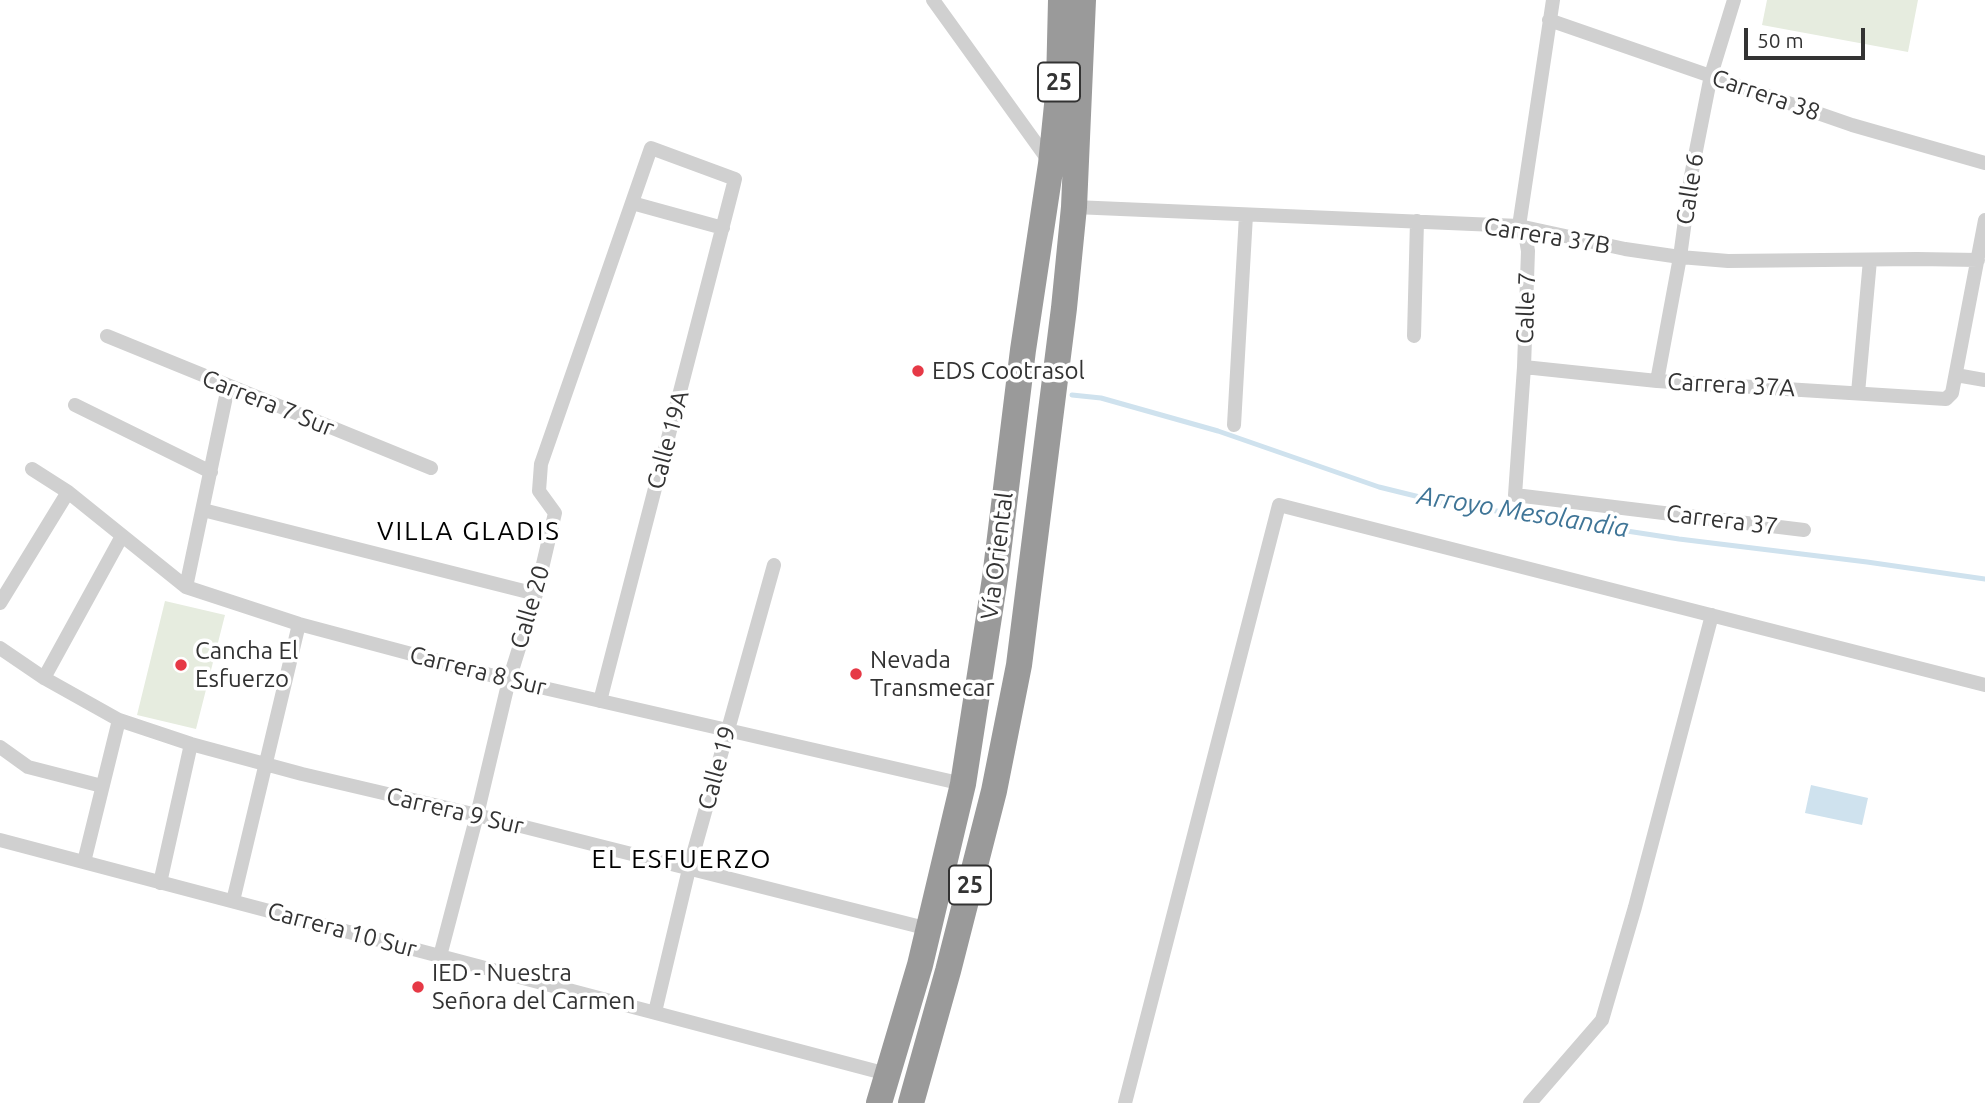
<!DOCTYPE html>
<meta charset="utf-8">
<style>
body{margin:0}
#map{position:relative;width:1985px;height:1103px;overflow:hidden;background:#fff;font-family:Ubuntu,sans-serif}
canvas{display:block}
.scale{position:absolute;left:1744px;top:28px;width:121px;height:32px;box-sizing:border-box;border:4px solid #333;border-top:0;padding-left:9px;font-size:21px;line-height:24px;white-space:nowrap;color:#333;-webkit-text-stroke:5px #fff;paint-order:stroke}
</style>
<div id="map">
<canvas width="1985" height="1103"></canvas>
<div class="scale">50 m</div>
</div>
<script>
const ctx = document.querySelector('canvas').getContext('2d');
ctx.lineJoin = 'round';
function fillPath(path, color) { ctx.fillStyle = color; ctx.fill(path, 'evenodd'); }
const poly = rows => new Path2D(rows.map(r => 'M' + r).join(''));
function stroke(path, color, width, dash) { ctx.strokeStyle = color; ctx.lineWidth = width; ctx.lineCap = dash ? 'butt' : 'round'; ctx.setLineDash(dash || []); ctx.stroke(path); }
function write(font, color, halo, rows, align = 'center') {
  ctx.font = font + ' Ubuntu,sans-serif'; ctx.lineWidth = 7; ctx.setLineDash([]); ctx.textBaseline = 'middle'; ctx.strokeStyle = halo; ctx.fillStyle = color; for (const [text, x, y, turn = 0] of rows) {
    ctx.save(); ctx.translate(x, y); ctx.rotate((+turn || 0) * Math.PI / 180); ctx.textAlign = isNaN(turn) ? turn : align; if (halo) ctx.strokeText(text, 0, 0); ctx.fillText(text, 0, 0); ctx.restore();
  }
}
const green = poly([
 [1767,0,1918,0,1908,52,1762,25],
 [165,601,225,615,196,729,137,715]
]);
const water = poly([
 [1811,785,1868,798,1862,825,1805,813]
]);
const stream = poly([
 [1072,395,1101,398,1218,431,1379,487,1444,503,1679,539,1867,562,1985,579]
]);
const street = poly([
 [933,0,1051,164],
 [1553,0,1519,226,1526,239,1528,251,1524,367,1515,495,1804,530],
 [1549,20,1852,125,1985,163],
 [632,203,723,228],
 [1074,207,1519,226,1625,249,1680,257,1728,261,1917,259,1978,260],
 [107,336,431,468],
 [1414,336,1417,221],
 [1524,367,1657,381,1946,399,1952,393,1985,220],
 [1956,375,1985,380],
 [1657,381,1680,257,1691,176,1711,75,1734,0],
 [1858,393,1870,260],
 [75,405,211,472],
 [1234,425,1246,215],
 [32,469,68,492,186,587,299,624,509,680,963,784],
 [203,510,536,594],
 [186,587,228,387],
 [0,603,68,492],
 [0,648,44,678,119,720,191,744,302,774,477,815,929,929],
 [44,678,122,536],
 [0,747,28,767,102,786],
 [0,840,887,1074],
 [84,862,119,720],
 [160,883,191,744],
 [233,901,299,624],
 [440,956,477,815,509,680,536,594,555,513,539,491,541,464,651,148,735,179,600,701],
 [655,1012,689,869,774,565],
 [1125,1103,1279,505,1985,685],
 [1530,1103,1602,1020,1635,907,1712,615]
]);
const highway = poly([
 [879,1103,920,965,963,784,995,578,1023,350,1051,164,1059,85,1061,0],
 [911,1103,948,971,994,791,1019,665,1064,308,1074,207,1083,0]
]);
const markers = [
 [918,371,7,"#e63946"],
 [181,665,7,"#e63946"],
 [856,674,7,"#e63946"],
 [418,987,7,"#e63946"]
];
const shields = [
 [1059,82,42],
 [970,885,42]
];
const shieldNames = [
 ["25",1059,82],
 ["25",970,885]
];
const streetNames = [
 ["Carrera 38",1766,95,19],
 ["Calle 6",1690,189,-81],
 ["Carrera 37B",1547,236,9],
 ["Calle 7",1526,308,-88],
 ["Carrera 37A",1731,385,3],
 ["Carrera 7 Sur",268,403,22],
 ["Calle 19A",668,440,-75],
 ["Carrera 37",1722,520,7],
 ["Vía Oriental",997,556,-83],
 ["Calle 20",530,607,-74],
 ["Carrera 8 Sur",478,671,14],
 ["Calle 19",717,768,-75],
 ["Carrera 9 Sur",455,811,13],
 ["Carrera 10 Sur",342,930,15]
];
const poiNames = [
 ["EDS Cootrasol",932,371],
 ["Cancha El",195,651],
 ["Esfuerzo",195,679],
 ["Nevada",870,660],
 ["Transmecar",870,688],
 ["IED - Nuestra",432,973],
 ["Señora del Carmen",432,1001]
];
const waterNames = [
 ["Arroyo Mesolandia",1523,512,9]
];
const neighbourhoodNames = [
 ["VILLA GLADIS",469,531],
 ["EL ESFUERZO",682,859]
];
fillPath(green, '#e6ecdf');
fillPath(water, '#cfe2ee');
stroke(stream, '#cfe2ee', 5);
stroke(street, '#d0d0d0', 14);
stroke(highway, '#9a9a9a', 26);
for (const [x, y, r, color] of markers) { const dot = new Path2D(); dot.arc(x, y, r, 0, 2 * Math.PI); ctx.fillStyle = color; ctx.fill(dot); stroke(dot, '#fff', 2.5); }
for (const [x, y, w] of shields) { const box = new Path2D(); box.roundRect(x - w / 2, y - 19.5, w, 39, 5); ctx.fillStyle = '#fff'; ctx.fill(box); stroke(box, '#333', 2); }
write('bold 23px', '#333', null, shieldNames);
write('24px', '#333', '#fff', streetNames);
write('24px', '#333', '#fff', poiNames, 'left');
write('italic 26px', '#3f7597', '#fff', waterNames);
ctx.letterSpacing = '2px';
write('26px', '#000', '#fff', neighbourhoodNames);
ctx.letterSpacing = '0px';
</script>
